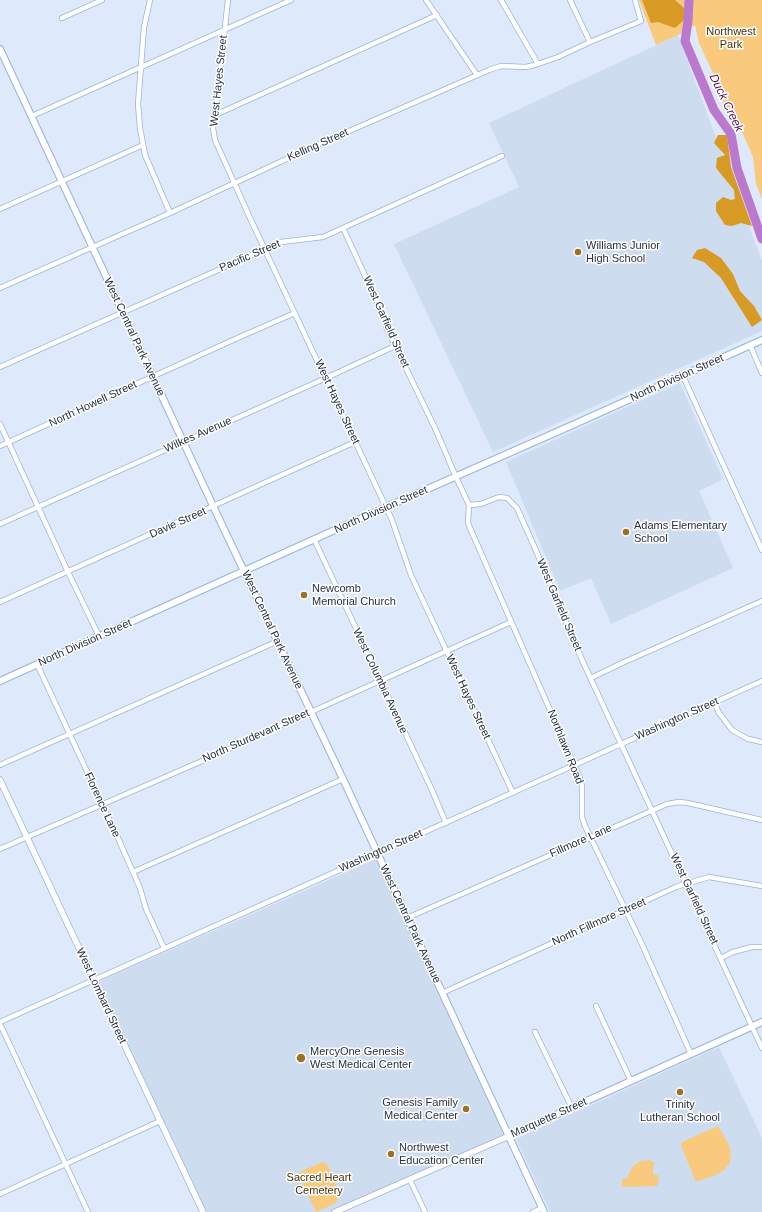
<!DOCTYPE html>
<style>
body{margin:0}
canvas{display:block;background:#deeafb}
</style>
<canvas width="762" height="1212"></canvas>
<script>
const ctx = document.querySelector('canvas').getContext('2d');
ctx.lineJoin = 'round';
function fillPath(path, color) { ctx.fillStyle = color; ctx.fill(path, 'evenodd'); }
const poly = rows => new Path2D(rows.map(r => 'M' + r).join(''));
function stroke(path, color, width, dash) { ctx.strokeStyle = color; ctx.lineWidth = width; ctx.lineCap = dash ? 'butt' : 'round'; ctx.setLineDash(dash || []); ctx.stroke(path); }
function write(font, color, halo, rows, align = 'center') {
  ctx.font = font + ' Helvetica,sans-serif'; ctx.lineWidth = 3; ctx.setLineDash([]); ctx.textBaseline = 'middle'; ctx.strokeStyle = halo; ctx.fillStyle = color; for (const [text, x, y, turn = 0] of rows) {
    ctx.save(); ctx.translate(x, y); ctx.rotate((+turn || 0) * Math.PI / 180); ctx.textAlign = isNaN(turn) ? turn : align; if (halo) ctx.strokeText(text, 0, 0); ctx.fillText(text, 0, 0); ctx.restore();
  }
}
const built = poly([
 [678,35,762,261,762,331,493,452,394,244,519,187,489,123],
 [680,383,723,479,699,491,733,568,611,624,591,578,560,591,506,462],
 [376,859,505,1134,330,1212,205,1212,98,982],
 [719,1047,762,1138,762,1212,550,1212,516,1139]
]);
const green = poly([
 [639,0,762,0,762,199,756,184,753,157,739,125,725,109,719,86,699,43,695,25,678,35,656,45],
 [718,1126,728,1143,731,1153,730,1163,724,1170,716,1175,696,1182,681,1146,682,1142],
 [649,1160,655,1163,653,1167,653,1175,658,1175,659,1179,657,1186,622,1187,622,1179,627,1178,633,1166,641,1161],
 [322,1162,327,1164,340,1193,336,1203,316,1212,299,1175,300,1172]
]);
const forest = poly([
 [642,0,675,0,685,9,684,20,675,28,658,22,651,23],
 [718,135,727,135,731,167,752,226,741,223,732,226,725,225,716,211,716,203,723,197,731,200,735,199,734,190,716,168,717,158,725,155,714,143],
 [705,248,721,258,733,274,740,291,754,306,762,320,752,327,721,278,704,262,692,258,697,250]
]);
const river = poly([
 [689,0,688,21,685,41,714,110,731,134,737,168,762,239]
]);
const minor = poly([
 [150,0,144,27,138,104,140,128,145,155,170,213],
 [228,0,215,115,213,128,215,140,250,218,392,520,411,575,513,793],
 [426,0,477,75],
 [501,0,538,64],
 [570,0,590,42],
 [62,18,102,0],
 [215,115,437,15],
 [32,116,291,0],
 [0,209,143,145],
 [343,228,379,306,387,329,435,428,456,477,469,505,468,523,470,528,580,778,582,786,582,817,585,826,641,942,691,1054],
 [0,288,170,213,308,149,489,70,501,66,526,67,538,64,558,57,590,42,641,21,635,0],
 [750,345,762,373],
 [0,367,281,242,323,237,502,156],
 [683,376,762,550],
 [0,424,68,572,99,636],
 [0,446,242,336,295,313],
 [469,505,481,504,499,497,507,498,517,508,534,546,583,662,762,1048],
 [0,524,326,378,395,346],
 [314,539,431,788,446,823],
 [0,602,355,442],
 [37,664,118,838,140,888,146,909,164,948],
 [591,678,622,663,762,601],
 [714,702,719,713,732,730,748,739,762,742],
 [0,765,278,641],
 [0,849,202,761,511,622],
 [133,872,343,779],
 [407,918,667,804,679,802,688,803,762,820],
 [721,958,733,952,752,947,762,947],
 [442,993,676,887,709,877,762,886],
 [596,1006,631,1081],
 [0,1022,762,681],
 [0,1024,88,1212],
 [535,1032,572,1108],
 [410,1180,425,1212],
 [0,1194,160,1121],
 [533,1212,542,1208]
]);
const tertiary = poly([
 [0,780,203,1212],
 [335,1212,509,1136]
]);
const secondary = poly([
 [0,49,222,525,343,779,544,1212],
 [0,681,348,524,568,427,762,340],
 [509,1136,762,1022]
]);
const markers = [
 [578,252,4,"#9d7120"],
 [626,532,4,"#9d7120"],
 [304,595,4,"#9d7120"],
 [301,1058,5,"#9d7120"],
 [680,1092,4,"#9d7120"],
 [466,1109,4,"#9d7120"],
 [391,1154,4,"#9d7120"]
];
const parkNames = [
 ["Northwest",731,32],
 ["Park",731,45],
 ["Sacred Heart",319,1178],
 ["Cemetery",319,1191]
];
const streetNames = [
 ["West Hayes Street",219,81,-84],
 ["Kelling Street",318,145,-24],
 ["Pacific Street",250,256,-23],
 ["West Garfield Street",386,322,66],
 ["West Central Park Avenue",134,337,65],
 ["North Division Street",677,378,-24],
 ["West Hayes Street",337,402,65],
 ["North Howell Street",93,404,-25],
 ["Wilkes Avenue",198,435,-24],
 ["North Division Street",381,510,-24],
 ["Davie Street",178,523,-24],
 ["West Garfield Street",559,605,67],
 ["West Central Park Avenue",272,630,65],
 ["North Division Street",85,643,-24],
 ["West Columbia Avenue",380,681,65],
 ["West Hayes Street",468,697,65],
 ["Washington Street",677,719,-24],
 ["North Sturdevant Street",256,736,-24],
 ["Northlawn Road",565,747,68],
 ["Florence Lane",102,805,65],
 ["Fillmore Lane",581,841,-24],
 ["Washington Street",381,851,-24],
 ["West Garfield Street",694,899,65],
 ["North Fillmore Street",599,922,-24],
 ["West Central Park Avenue",410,924,65],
 ["West Lombard Street",101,996,65],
 ["Marquette Street",549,1118,-24]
];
const poiNames = [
 ["Williams Junior",586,246],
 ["High School",586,259],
 ["Adams Elementary",634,526],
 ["School",634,539],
 ["Newcomb",312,589],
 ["Memorial Church",312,602],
 ["MercyOne Genesis",310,1052],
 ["West Medical Center",310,1065],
 ["Genesis Family",458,1103,"right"],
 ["Medical Center",458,1116,"right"],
 ["Trinity",680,1105,"center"],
 ["Lutheran School",680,1118,"center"],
 ["Northwest",399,1148],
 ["Education Center",399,1161]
];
const waterNames = [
 ["Duck Creek",726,103,64]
];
fillPath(built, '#cedcef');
fillPath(green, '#f9c97d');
fillPath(forest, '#d79a24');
stroke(river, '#ba78ce', 9);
stroke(minor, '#98b3dc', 6);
stroke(tertiary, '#98b3dc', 7);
stroke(secondary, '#98b3dc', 8);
stroke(minor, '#fff', 4.5);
stroke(tertiary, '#fff', 5.5);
stroke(secondary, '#fff', 6);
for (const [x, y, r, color] of markers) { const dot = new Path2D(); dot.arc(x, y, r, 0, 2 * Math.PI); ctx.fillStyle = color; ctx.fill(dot); stroke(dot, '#fff', 1.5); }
write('11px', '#493101', '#fff', parkNames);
write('11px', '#263141', '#fff', streetNames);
write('11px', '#263141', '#fff', poiNames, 'left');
write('italic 12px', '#531463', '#fff', waterNames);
</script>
